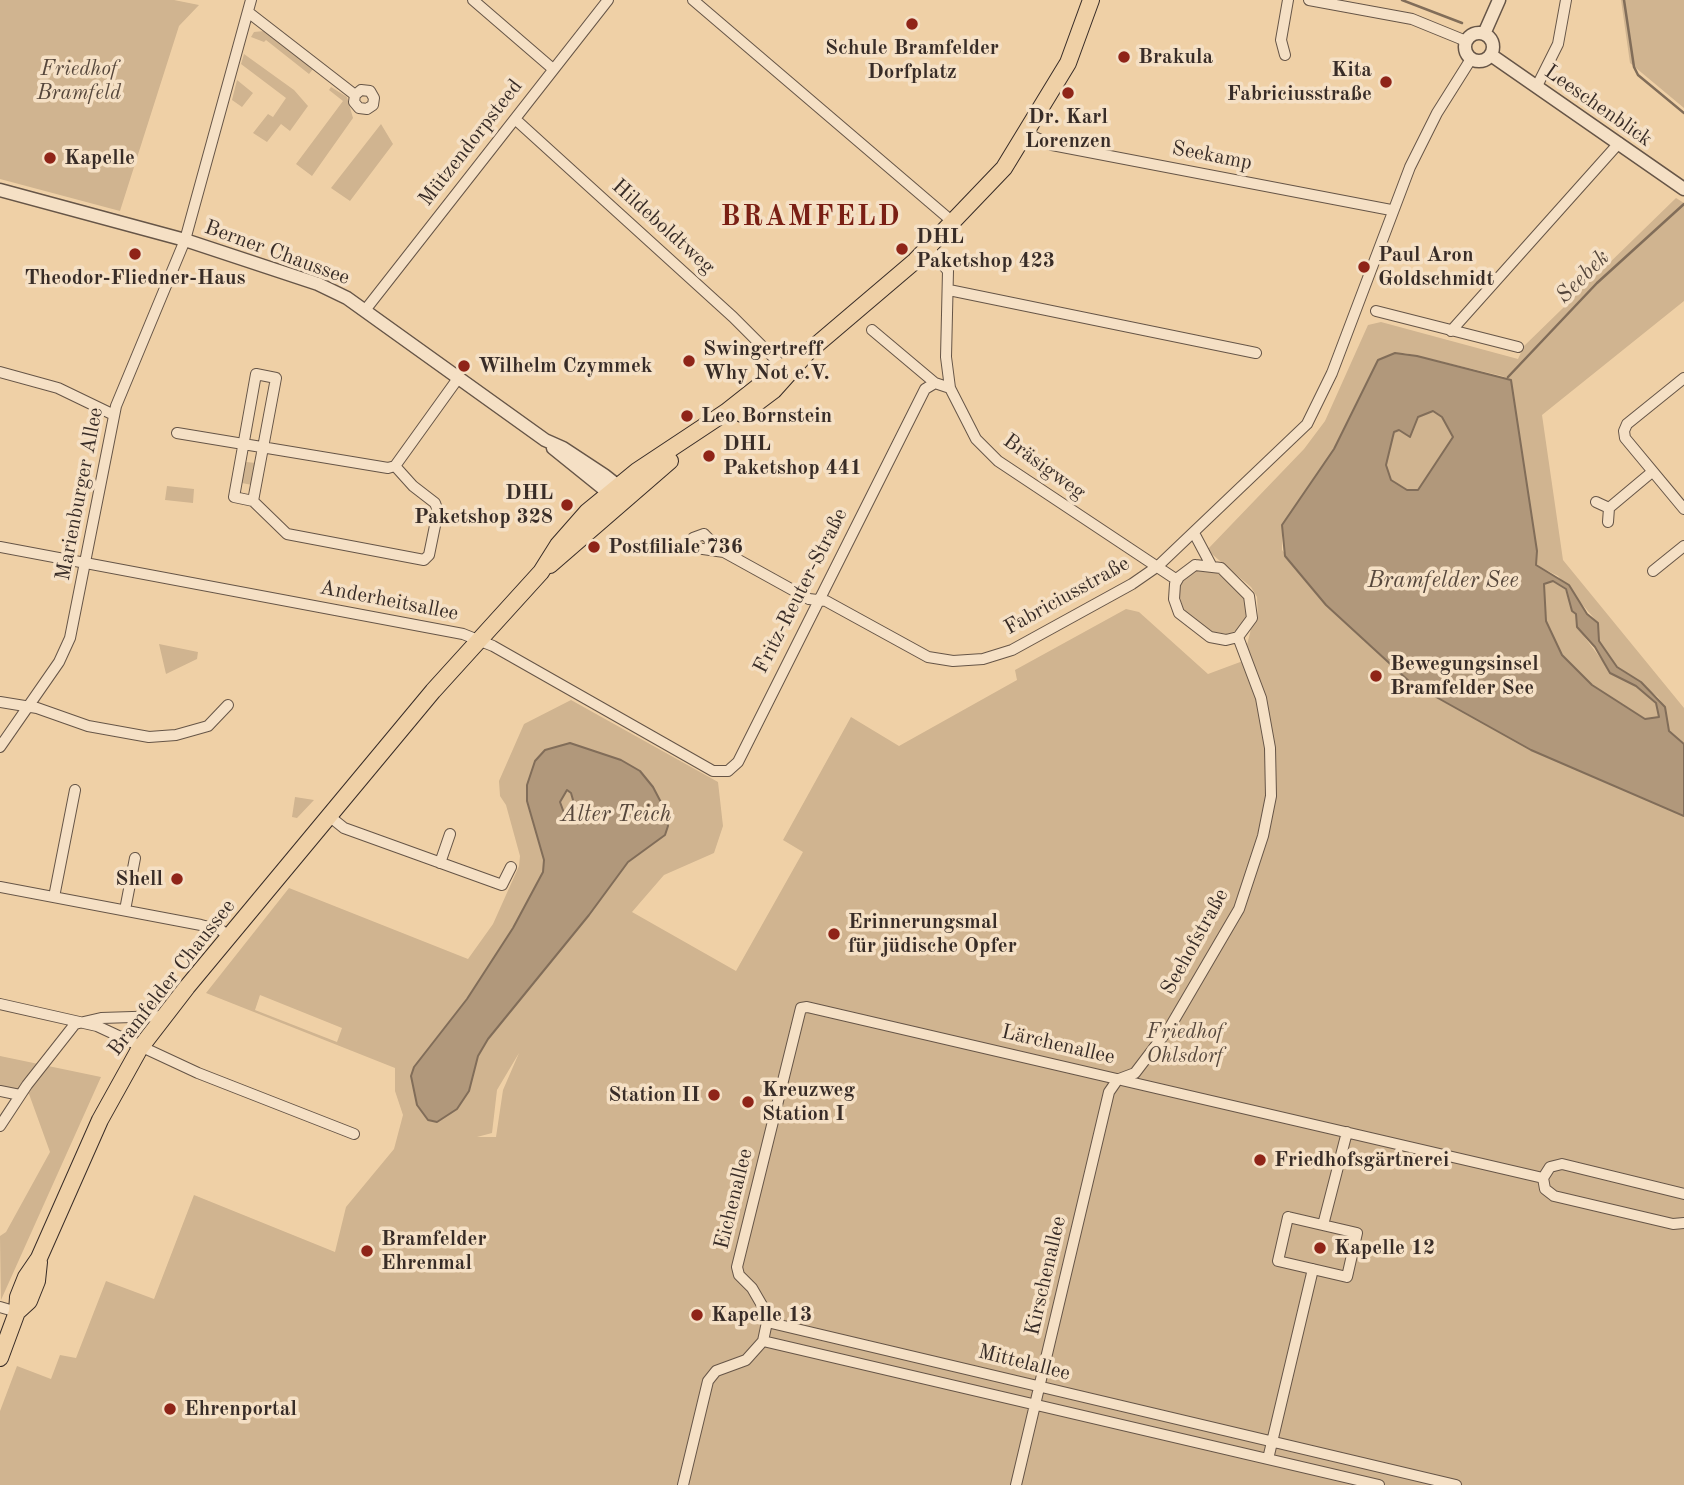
<!DOCTYPE html>
<meta charset="utf-8">
<style>
body{margin:0}
canvas{display:block;background:#efd0a6}
</style>
<canvas width="1684" height="1485"></canvas>
<script>
const ctx = document.querySelector('canvas').getContext('2d');
ctx.lineJoin = 'round';
function fillPath(path, color) { ctx.fillStyle = color; ctx.fill(path, 'evenodd'); }
const poly = rows => new Path2D(rows.map(r => 'M' + r).join(''));
function stroke(path, color, width, dash) { ctx.strokeStyle = color; ctx.lineWidth = width; ctx.lineCap = dash ? 'butt' : 'round'; ctx.setLineDash(dash || []); ctx.stroke(path); }
function write(font, color, halo, rows, align = 'center') {
  ctx.font = font + ' "Old Standard TT",serif'; ctx.lineWidth = 7; ctx.setLineDash([]); ctx.textBaseline = 'middle'; ctx.strokeStyle = halo; ctx.fillStyle = color; for (const [text, x, y, turn = 0] of rows) {
    ctx.save(); ctx.translate(x, y); ctx.rotate((+turn || 0) * Math.PI / 180); ctx.textAlign = isNaN(turn) ? turn : align; if (halo) ctx.strokeText(text, 0, 0); ctx.fillText(text, 0, 0); ctx.restore();
  }
}
const green = poly([
 [0,0,174,0,199,5,179,26,120,211,0,179],
 [1621,0,1684,0,1684,108,1630,63],
 [264,31,313,69,309,74,266,40,264,42,251,37,254,32],
 [244,54,294,90,308,106,290,131,281,124,267,142,253,133,268,114,273,117,286,98,241,64],
 [237,80,253,93,242,107,232,100],
 [331,87,347,97,353,118,312,176,296,164,343,101,329,90],
 [381,124,393,144,350,201,331,188],
 [1676,198,1684,203,1684,301,1542,415,1563,560,1684,708,1684,744,1669,731,1665,707,1658,697,1617,667,1599,641,1598,623,1558,576,1536,565,1537,551,1512,385,1511,380,1502,376,1405,353,1386,356,1334,449,1308,486,1282,537,1282,550,1326,605,1411,683,1531,750,1684,816,1684,1485,0,1485,0,1411,17,1366,51,1379,60,1355,76,1358,106,1281,154,1299,194,1195,335,1252,346,1207,394,1149,403,1115,395,1091,395,1068,206,993,289,888,468,959,493,924,519,866,520,856,506,805,500,796,499,781,524,724,571,700,718,782,723,826,714,853,664,875,632,912,736,971,803,852,783,840,851,717,899,746,1017,680,1015,670,1126,609,1139,612,1208,674,1251,658,1247,645,1251,629,1258,619,1257,597,1251,587,1207,550,1304,449,1325,421,1368,325,1381,322,1518,359,1524,346],
 [260,995,342,1028,337,1042,255,1010],
 [519,1053,503,1090,496,1137,477,1137,492,1133,497,1090],
 [1433,411,1442,417,1453,437,1418,491,1407,490,1391,480,1386,465,1394,432,1399,430,1410,437,1418,417],
 [246,462,256,463,252,485,242,483],
 [167,486,194,489,193,503,165,500],
 [1195,570,1213,570,1243,593,1248,612,1243,624,1236,631,1227,634,1209,631,1183,610,1178,589,1182,579],
 [1553,581,1565,589,1572,611,1576,614,1577,627,1613,675,1636,686,1656,703,1660,717,1646,719,1592,685,1562,655,1546,621,1544,584],
 [159,644,198,652,197,659,166,674],
 [295,797,314,800,297,818,292,817],
 [0,1056,101,1077,1,1300,0,1236,6,1232,50,1152,29,1094,0,1088]
]);
const water = poly([
 [1395,353,1417,356,1511,380,1537,551,1536,565,1569,585,1587,614,1598,623,1599,641,1617,667,1641,682,1665,707,1669,731,1684,744,1684,816,1531,750,1411,683,1326,605,1285,556,1282,525,1334,449,1378,360,1395,353],
 [1433,411,1442,417,1453,437,1418,490,1407,490,1391,480,1386,465,1394,432,1399,430,1410,437,1418,417,1433,411],
 [1553,581,1566,589,1572,611,1576,614,1577,627,1595,647,1610,673,1636,686,1656,703,1659,717,1645,719,1592,685,1562,655,1546,621,1544,584,1553,581],
 [570,743,621,760,640,771,653,787,665,810,668,826,665,835,628,862,589,915,488,1039,478,1056,469,1091,457,1109,437,1122,428,1120,417,1105,411,1076,414,1067,467,999,513,928,543,872,544,860,527,801,527,785,535,761,545,750,570,743],
 [567,790,571,793,573,800,570,811,564,813,560,802,567,790]
]);
const stream = poly([
 [1402,0,1462,23],
 [1624,0,1634,67,1638,75,1684,113],
 [1508,377,1597,283,1684,204]
]);
const minor = poly([
 [473,0,553,69],
 [693,0,954,223],
 [1309,0,1412,19,1466,41],
 [248,12,355,95,354,102,359,108,367,109,373,105,374,98,370,91,361,90,355,95],
 [1285,55,1281,40,1288,0],
 [1537,86,1558,44,1566,0],
 [515,119,733,317,783,367],
 [1028,134,1052,145,1391,210],
 [929,248,948,271,946,357,950,388,976,439,998,461,1177,580],
 [949,290,1256,353],
 [366,309,608,0],
 [1376,311,1518,347],
 [872,330,935,383],
 [1451,331,1619,143],
 [0,372,58,388,114,415],
 [256,374,276,378,253,501,234,497,256,374],
 [1684,378,1627,424,1624,431,1625,438,1684,509],
 [177,433,388,468,395,466,459,377],
 [253,501,287,534,424,560,429,555,438,511,435,503,413,486,395,466],
 [1596,502,1609,508,1652,472],
 [1608,522,1609,508],
 [1194,533,1211,565],
 [704,534,715,545,724,552,696,548,693,538,704,534],
 [0,547,463,634,493,646,713,771,728,771,738,762,925,389,935,383,950,388],
 [724,552,809,599,826,601,928,657,953,661,983,659,1012,650,1132,584,1158,566,1307,424,1332,373,1410,167,1437,113,1471,59],
 [1195,565,1221,568,1249,596,1252,618,1238,637,1226,640,1210,637,1179,613,1174,599,1175,584,1179,577,1195,565],
 [1653,571,1684,546],
 [0,702,37,708,88,726,149,737,176,735,208,726,228,705],
 [0,747,59,662,70,638,116,406,185,240,251,0],
 [329,816,344,828,502,885,511,867],
 [440,863,450,834],
 [0,887,201,925,221,930,229,937],
 [54,897,75,790],
 [125,910,135,858],
 [0,1004,97,1026,198,1073,354,1134],
 [1119,1079,1135,1073,1170,1027,1239,909,1263,836,1271,796,1270,748,1261,698,1238,637],
 [0,1091,20,1095],
 [0,1126,27,1085,75,1024,101,1018,164,1016],
 [1684,1194,1562,1164,1550,1167,1543,1178,1545,1189,1554,1196,1673,1224,1684,1223],
 [1288,1217,1357,1233,1347,1277,1278,1261,1288,1217],
 [1323,1225,1347,1132],
 [0,1307,17,1312],
 [767,1322,1456,1485],
 [763,1341,1379,1485],
 [1268,1459,1313,1269],
 [683,1485,708,1381,716,1371,746,1360,763,1341,767,1322,763,1307,752,1288,739,1275,737,1267,801,1008,807,1007,1543,1178],
 [1016,1485,1109,1092,1118,1079]
]);
const tertiary = poly([
 '1465 47a14 14 0 1 1 28 0a14 14 0 1 1-28 0Z',
 [1484,34,1499,0],
 [1491,55,1684,189],
 [0,190,185,240,318,284,347,298,545,440,563,448,604,475,618,486,620,495],
 [553,448,615,498]
]);
const primary = poly([
 [742,414,774,390,808,352,915,261,1004,168,1068,63,1091,0],
 [550,565,670,461],
 [17,1312,29,1301,37,1281,39,1262],
 [0,1358,17,1312,18,1297,26,1277,39,1258,100,1120,140,1048,187,987,433,691,541,572,558,545,587,512,637,471,726,412,783,367,808,352]
]);
const markers = [
 [912,24,7,"#8f2418"],
 [1124,57,7,"#8f2418"],
 [1386,82,7,"#8f2418"],
 [1068,93,7,"#8f2418"],
 [50,158,7,"#8f2418"],
 [902,249,7,"#8f2418"],
 [135,254,7,"#8f2418"],
 [1364,267,7,"#8f2418"],
 [689,361,7,"#8f2418"],
 [464,366,7,"#8f2418"],
 [687,416,7,"#8f2418"],
 [709,456,7,"#8f2418"],
 [567,505,7,"#8f2418"],
 [594,547,7,"#8f2418"],
 [1376,676,7,"#8f2418"],
 [177,879,7,"#8f2418"],
 [834,934,7,"#8f2418"],
 [714,1095,7,"#8f2418"],
 [748,1102,7,"#8f2418"],
 [1260,1160,7,"#8f2418"],
 [1320,1248,7,"#8f2418"],
 [367,1251,7,"#8f2418"],
 [697,1315,7,"#8f2418"],
 [170,1409,7,"#8f2418"]
];
const poiNames = [
 ["Schule Bramfelder",912,48,"center"],
 ["Dorfplatz",912,72,"center"],
 ["Brakula",1138,57],
 ["Kita",1372,70,"right"],
 ["Fabriciusstraße",1372,94,"right"],
 ["Dr. Karl",1068,117,"center"],
 ["Lorenzen",1068,141,"center"],
 ["Kapelle",64,158],
 ["DHL",916,237],
 ["Paketshop 423",916,261],
 ["Paul Aron",1378,255],
 ["Goldschmidt",1378,279],
 ["Theodor-Fliedner-Haus",135,278,"center"],
 ["Swingertreff",703,349],
 ["Why Not e.V.",703,373],
 ["Wilhelm Czymmek",478,366],
 ["Leo Bornstein",701,416],
 ["DHL",723,444],
 ["Paketshop 441",723,468],
 ["DHL",553,493,"right"],
 ["Paketshop 328",553,517,"right"],
 ["Postfiliale 736",608,547],
 ["Bewegungsinsel",1390,664],
 ["Bramfelder See",1390,688],
 ["Shell",163,879,"right"],
 ["Erinnerungsmal",848,922],
 ["für jüdische Opfer",848,946],
 ["Kreuzweg",762,1090],
 ["Station I",762,1114],
 ["Station II",700,1095,"right"],
 ["Friedhofsgärtnerei",1274,1160],
 ["Bramfelder",381,1239],
 ["Ehrenmal",381,1263],
 ["Kapelle 12",1334,1248],
 ["Kapelle 13",711,1315],
 ["Ehrenportal",184,1409]
];
const parkNames = [
 ["Friedhof",79,69],
 ["Bramfeld",79,93],
 ["Friedhof",1185,1032],
 ["Ohlsdorf",1185,1056]
];
const streetNames = [
 ["Leeschenblick",1598,106,35],
 ["Mützendorpsteed",471,143,-52],
 ["Seekamp",1212,156,11],
 ["Hildeboldtweg",663,227,42],
 ["Berner Chaussee",277,253,20],
 ["Bräsigweg",1044,467,36],
 ["Marienburger Allee",80,494,-79],
 ["Fritz-Reuter-Straße",801,591,-63],
 ["Fabriciusstraße",1067,596,-29],
 ["Anderheitsallee",389,601,11],
 ["Seehofstraße",1195,942,-61],
 ["Bramfelder Chaussee",172,978,-52],
 ["Lärchenallee",1058,1045,13],
 ["Eichenallee",734,1199,-76],
 ["Kirschenallee",1046,1276,-77],
 ["Mittelallee",1024,1363,14]
];
const waterNames = [
 ["Seebek",1583,277,-45],
 ["Bramfelder See",1443,581],
 ["Alter Teich",616,815]
];
const districtNames = [
 ["BRAMFELD",811,218]
];
fillPath(green, '#d0b490');
fillPath(water, '#b1987b');
stroke(water, '#816d59', 2);
stroke(stream, '#816d59', 2.5);
stroke(minor, '#665547', 12);
stroke(tertiary, '#665547', 15);
stroke(primary, '#382c27', 18);
stroke(minor, '#f5e0c5', 10);
stroke(tertiary, '#f5e0c5', 12);
stroke(primary, '#efd0a6', 16);
for (const [x, y, r, color] of markers) { const dot = new Path2D(); dot.arc(x, y, r, 0, 2 * Math.PI); ctx.fillStyle = color; ctx.fill(dot); stroke(dot, '#f5e0c5', 2.5); }
write('bold 21px', '#382c27', '#f5e0c5', poiNames, 'left');
write('italic 21px', '#56473c', '#f5e0c5', parkNames);
write('21px', '#382c27', '#f5e0c5', streetNames);
write('italic 23px', '#56473c', '#f5e0c5', waterNames);
ctx.letterSpacing = '2px';
write('bold 28px', '#7a1f14', '#f5e0c5', districtNames);
ctx.letterSpacing = '0px';
</script>
